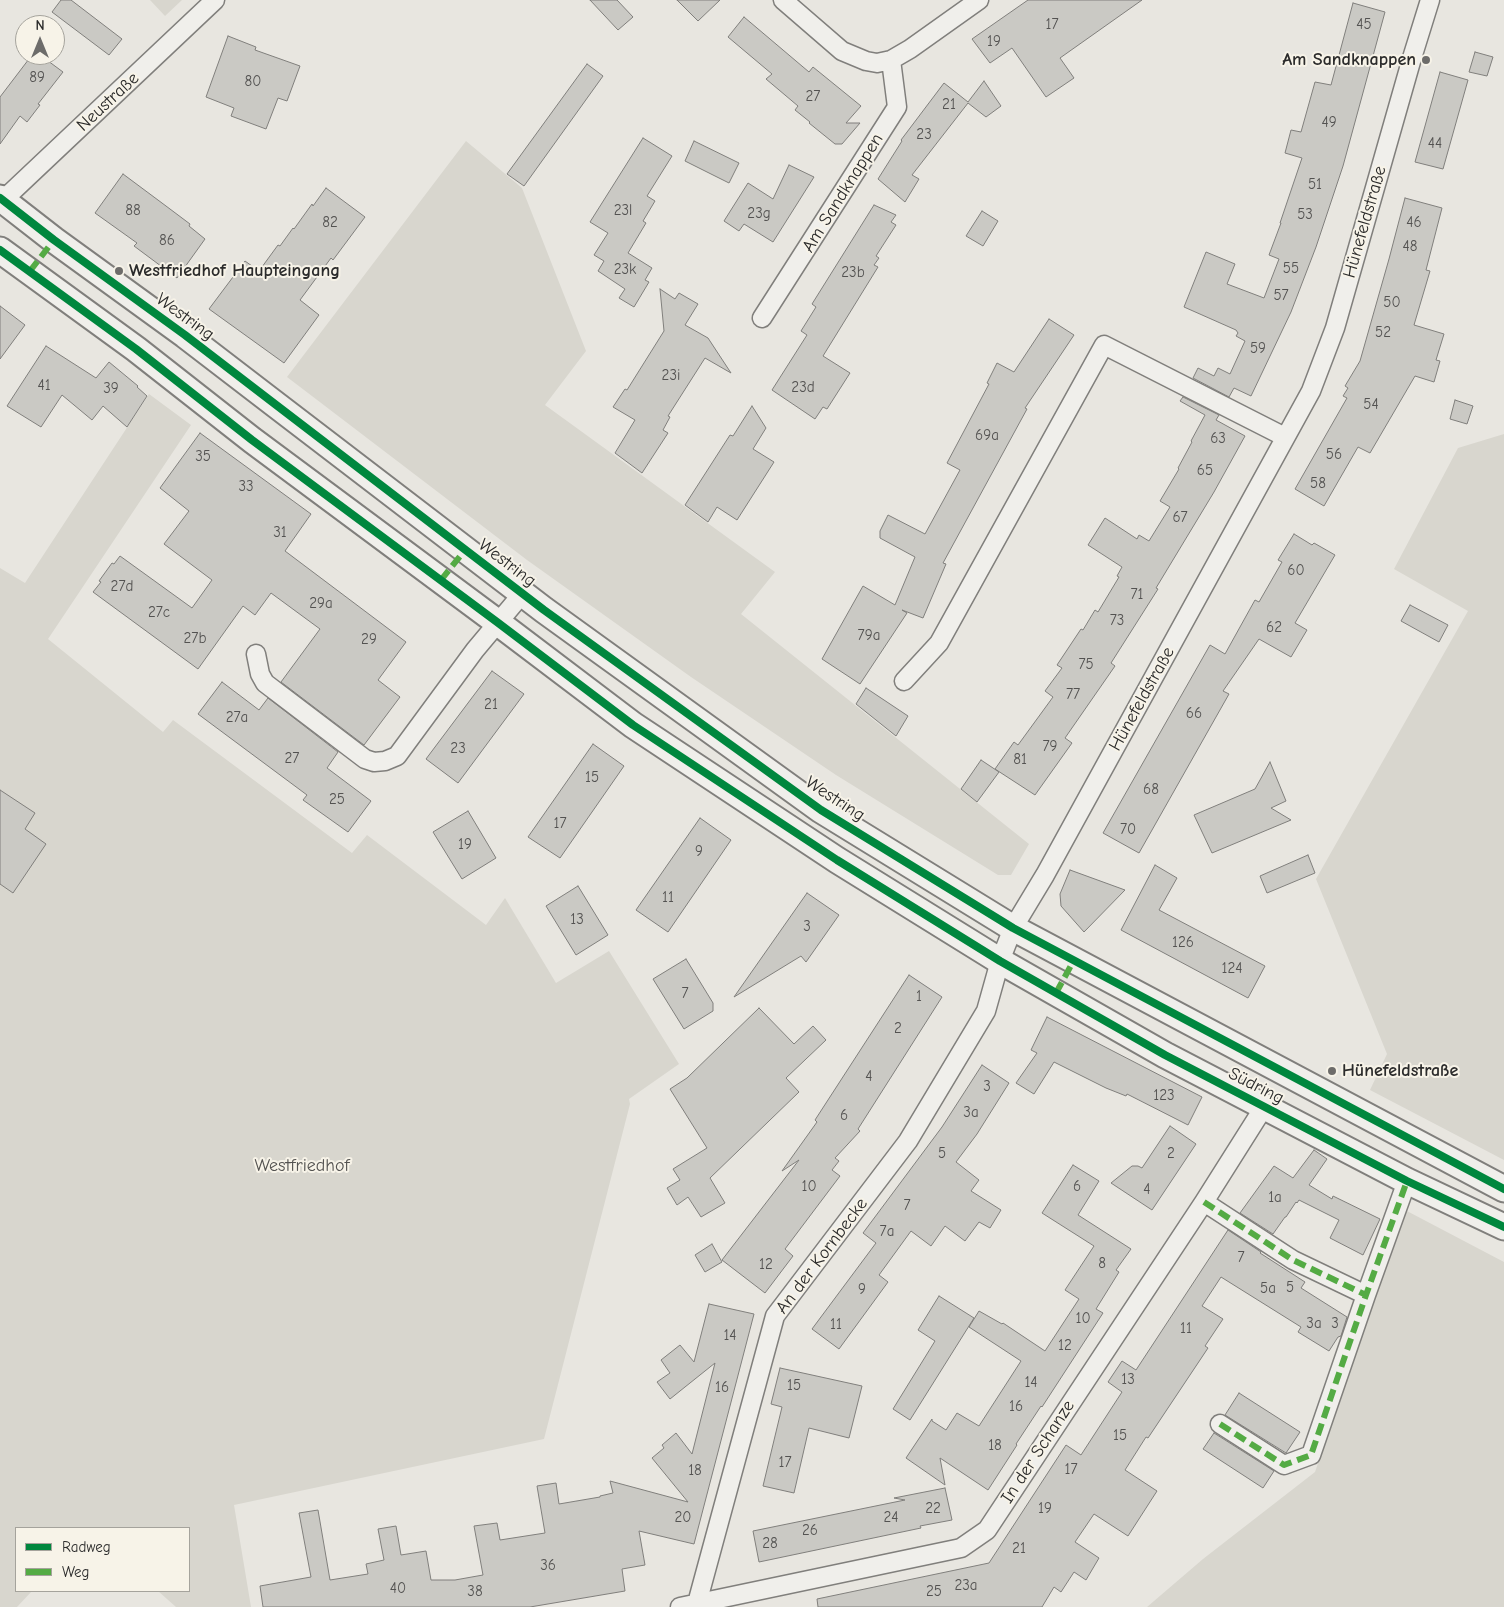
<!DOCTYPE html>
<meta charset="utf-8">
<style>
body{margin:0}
#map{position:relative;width:1504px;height:1607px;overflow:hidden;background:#e8e6e0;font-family:"Comic Neue",sans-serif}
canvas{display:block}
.legend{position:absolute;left:15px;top:1527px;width:175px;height:65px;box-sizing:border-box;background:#f7f3e8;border:1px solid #a5a39c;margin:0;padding:6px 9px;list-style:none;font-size:15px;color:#2b2b2b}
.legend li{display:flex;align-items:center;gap:10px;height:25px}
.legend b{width:25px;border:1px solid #a5a39c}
.north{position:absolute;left:15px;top:15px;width:50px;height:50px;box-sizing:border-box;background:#f7f3e8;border:1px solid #a5a39c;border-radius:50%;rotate:0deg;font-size:14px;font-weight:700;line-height:20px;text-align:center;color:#2b2b2b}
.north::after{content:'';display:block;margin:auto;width:18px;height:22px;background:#6d6c6a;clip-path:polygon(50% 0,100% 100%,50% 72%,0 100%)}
</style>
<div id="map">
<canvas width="1504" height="1607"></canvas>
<ul class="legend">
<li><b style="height:6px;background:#00873e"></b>Radweg</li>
<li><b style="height:6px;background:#54ab44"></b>Weg</li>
</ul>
<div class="north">N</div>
</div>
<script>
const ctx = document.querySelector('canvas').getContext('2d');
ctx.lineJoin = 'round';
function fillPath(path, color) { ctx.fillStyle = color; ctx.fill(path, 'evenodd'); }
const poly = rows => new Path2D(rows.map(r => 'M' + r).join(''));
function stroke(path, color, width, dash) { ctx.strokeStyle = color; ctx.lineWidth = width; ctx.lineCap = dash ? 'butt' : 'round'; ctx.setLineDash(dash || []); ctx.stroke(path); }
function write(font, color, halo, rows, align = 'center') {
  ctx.font = font + ' "Comic Neue",sans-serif'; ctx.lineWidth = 4; ctx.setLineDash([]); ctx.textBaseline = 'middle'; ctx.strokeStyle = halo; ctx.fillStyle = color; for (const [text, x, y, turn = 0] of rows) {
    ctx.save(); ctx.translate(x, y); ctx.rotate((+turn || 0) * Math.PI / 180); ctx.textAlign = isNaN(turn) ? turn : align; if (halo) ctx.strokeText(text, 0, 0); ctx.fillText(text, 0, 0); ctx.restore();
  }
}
const green = poly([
 [150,0,182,0,165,16],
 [466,141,522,188,586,351,545,405,775,572,741,614,1029,844,1011,875,998,875,836,775,691,677,527,560,287,377],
 [149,394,191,425,48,639,163,732,173,720,352,853,367,835,486,925,505,898,556,983,609,951,679,1064,629,1099,630,1104,544,1439,234,1505,251,1607,176,1607,158,1591,189,1591,189,1528,16,1528,16,1591,32,1591,17,1607,0,1607,0,568,25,583],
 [1504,434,1504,1160,1370,1090,1387,1054,1316,879,1468,611,1394,569,1458,448],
 [1405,1210,1504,1262,1504,1607,1147,1607,1203,1559,1315,1472]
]);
const building = poly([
 [61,0,71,0,122,39,109,55,52,12,61,0],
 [590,0,617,0,633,17,618,30,590,0],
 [677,0,720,0,698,21,677,0],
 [1028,0,1142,0,1060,58,1074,78,1046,97,1012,48,990,63,972,39,1028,0],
 [1353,3,1385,12,1343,166,1316,247,1291,312,1251,396,1234,388,1229,397,1193,378,1198,368,1214,376,1218,368,1230,374,1245,341,1236,336,1238,333,1236,330,1184,307,1206,252,1235,264,1227,284,1264,298,1279,259,1269,255,1281,223,1280,223,1302,158,1285,153,1291,130,1301,132,1315,82,1331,85,1353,3],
 [744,17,809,72,813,67,861,106,846,123,860,123,842,144,835,144,809,123,810,122,795,110,798,106,766,79,772,74,728,37,744,17],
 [228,36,256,47,255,50,300,66,287,101,278,98,266,129,231,116,234,108,206,97,228,36],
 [1475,52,1493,57,1487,76,1469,72,1475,52],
 [32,55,40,55,63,72,38,104,40,105,27,122,20,116,0,144,0,97,32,55],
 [587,64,603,76,524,186,507,174,587,64],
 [1440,72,1468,80,1443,169,1415,162,1440,72],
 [984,81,1001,106,986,117,968,103,912,175,919,179,905,202,878,179,902,141,901,140,944,83,968,102,984,81],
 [643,138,672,156,647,196,655,201,643,221,646,223,628,253,652,268,645,280,649,282,634,307,619,298,625,289,598,271,604,261,594,255,608,233,590,222,643,138],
 [694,141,739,163,729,183,685,161,694,141],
 [789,165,814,177,773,242,744,224,739,231,724,221,748,183,773,199,789,165],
 [123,174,166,206,190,224,189,226,205,239,177,278,134,246,137,243,95,213,123,174],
 [326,188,365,217,333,260,331,258,300,300,319,315,284,363,209,309,245,261,259,271,278,245,280,246,293,228,294,229,312,204,313,206,326,188],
 [1405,198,1442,208,1426,270,1430,271,1414,325,1444,334,1436,360,1440,361,1434,382,1415,376,1370,453,1358,447,1324,506,1295,489,1347,398,1343,396,1348,388,1345,386,1360,361,1389,259,1405,198],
 [874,205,896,215,891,222,896,225,876,256,879,258,874,265,878,267,823,356,850,373,827,409,823,407,815,419,772,390,807,335,801,331,816,307,812,304,874,205],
 [982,211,998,221,983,246,966,236,982,211],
 [660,289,675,299,679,293,698,304,685,325,708,338,731,373,705,358,668,416,670,417,663,430,668,433,642,473,615,453,635,420,613,407,625,389,627,390,664,331,660,289],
 [0,306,25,325,0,359,0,306],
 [1049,319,1074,335,1025,408,1027,409,943,563,946,564,923,618,902,610,907,613,860,684,822,659,863,586,895,605,915,557,880,538,880,531,888,515,925,534,960,470,947,463,989,384,987,383,997,363,1014,372,1049,319],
 [46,346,96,378,109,362,138,386,137,387,147,396,127,427,103,406,92,420,62,395,41,427,7,406,46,346],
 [1183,397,1219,415,1216,420,1245,436,1214,492,1156,588,1158,589,1111,663,1115,666,1065,738,1072,743,1035,795,995,769,1014,742,1018,745,1053,697,1045,691,1062,668,1057,665,1081,629,1083,630,1095,610,1098,612,1119,577,1117,576,1122,567,1088,545,1105,518,1137,539,1139,535,1149,541,1170,507,1160,501,1179,469,1178,468,1192,442,1191,441,1205,415,1180,401,1183,397],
 [1455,400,1473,406,1467,424,1450,419,1455,400],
 [752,406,766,428,753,449,774,462,737,520,717,507,708,522,685,505,730,435,733,436,752,406],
 [200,433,311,514,285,551,406,642,378,680,400,697,364,745,281,682,320,629,271,593,255,615,243,606,198,669,93,592,101,582,99,581,112,563,114,564,120,556,192,608,212,580,164,544,189,511,160,488,200,433],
 [1294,534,1312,545,1314,543,1335,555,1295,623,1307,630,1291,657,1259,639,1223,691,1229,694,1139,853,1103,833,1210,645,1225,654,1255,600,1259,602,1282,562,1278,560,1294,534],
 [1410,605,1448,625,1439,642,1401,621,1410,605],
 [492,671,524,694,458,783,426,759,492,671],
 [222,682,259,710,268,698,338,752,327,768,371,801,348,832,303,800,307,795,198,714,222,682],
 [866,688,908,716,896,736,856,704,866,688],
 [593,744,624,766,560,858,528,837,593,744],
 [981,760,999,772,977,802,961,789,981,760],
 [1270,762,1286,801,1271,808,1291,820,1212,853,1194,815,1255,789,1270,762],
 [0,790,35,813,25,829,46,844,13,893,0,884,0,790],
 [468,811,496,858,462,879,433,832,468,811],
 [700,818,731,840,668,932,636,910,700,818],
 [1308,855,1315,873,1267,893,1260,876,1308,855],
 [1155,865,1177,878,1159,910,1265,966,1248,998,1121,930,1155,865],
 [1070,870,1125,890,1084,932,1061,906,1060,894,1070,870],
 [578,886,608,935,576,955,546,906,578,886],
 [807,893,839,915,806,962,801,956,734,997,807,893],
 [686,959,713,1003,713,1011,684,1029,653,979,686,959],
 [909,975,942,997,858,1129,860,1131,835,1158,839,1161,832,1170,840,1176,785,1249,793,1256,765,1293,722,1260,799,1160,782,1171,817,1122,815,1120,909,975],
 [759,1008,794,1044,813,1026,826,1040,786,1078,799,1092,710,1178,725,1203,701,1217,688,1197,677,1205,667,1188,680,1180,673,1169,707,1148,670,1089,687,1078,759,1008],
 [1047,1017,1202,1097,1188,1125,1127,1094,1126,1096,1106,1088,1054,1062,1034,1094,1016,1083,1037,1053,1031,1050,1047,1017],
 [982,1065,1009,1083,977,1134,956,1162,979,1180,971,1191,1001,1210,990,1228,979,1222,965,1241,945,1226,931,1246,911,1231,879,1275,888,1282,839,1349,812,1329,876,1243,863,1233,942,1127,982,1065],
 [1170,1126,1196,1144,1152,1210,1111,1183,1132,1166,1138,1166,1142,1168,1170,1126],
 [1314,1150,1327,1159,1309,1185,1332,1199,1333,1196,1380,1219,1363,1255,1330,1238,1339,1220,1299,1200,1297,1203,1296,1202,1286,1217,1285,1217,1273,1234,1240,1213,1274,1166,1293,1178,1314,1150],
 [1073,1165,1099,1181,1078,1215,1131,1249,1116,1270,1119,1272,1096,1309,1103,1313,1042,1407,1041,1406,1016,1444,1017,1445,988,1490,940,1458,945,1485,906,1458,932,1419,932,1421,946,1430,957,1413,979,1426,1021,1361,969,1327,979,1311,1002,1324,1003,1323,1045,1351,1079,1299,1065,1290,1094,1246,1042,1213,1073,1165],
 [1228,1230,1261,1252,1260,1253,1305,1282,1301,1288,1347,1317,1341,1336,1338,1337,1329,1351,1298,1332,1301,1327,1221,1277,1202,1306,1223,1319,1205,1346,1208,1348,1148,1438,1146,1437,1125,1470,1157,1491,1128,1536,1094,1514,1075,1542,1099,1558,1086,1580,1074,1572,1061,1592,1054,1587,1042,1607,818,1607,817,1599,989,1563,1066,1445,1081,1455,1122,1392,1108,1382,1122,1361,1136,1370,1228,1230],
 [712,1244,722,1262,705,1272,695,1255,712,1244],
 [939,1296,974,1318,910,1420,893,1409,935,1341,918,1330,939,1296],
 [709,1304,754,1314,694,1544,639,1531,645,1565,622,1569,625,1591,530,1607,263,1607,260,1586,311,1577,299,1513,318,1510,330,1580,368,1574,366,1564,384,1560,378,1529,396,1526,401,1555,426,1551,431,1580,455,1580,483,1575,474,1526,497,1523,500,1540,545,1533,537,1486,556,1483,559,1504,600,1497,600,1496,613,1493,610,1481,688,1502,652,1458,664,1448,662,1445,676,1433,692,1454,715,1363,670,1399,657,1382,670,1373,661,1360,680,1345,694,1362,709,1304],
 [780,1368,862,1386,849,1438,809,1428,794,1493,763,1486,782,1407,771,1404,780,1368],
 [1239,1393,1300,1432,1286,1453,1225,1415,1239,1393],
 [1214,1433,1274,1471,1263,1488,1203,1449,1214,1433],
 [945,1488,952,1520,920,1526,921,1528,759,1562,753,1531,905,1500,894,1498,945,1488]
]);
const street = poly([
 [783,0,842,51,866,61,877,63,891,60,910,49,979,0],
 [0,203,215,0],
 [762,318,897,107,891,60],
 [256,654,260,674,265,683,365,759,374,762,385,761,397,756,475,650,522,594],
 [904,681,939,643,1104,345,1285,437],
 [1204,1202,1293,1260,1366,1295],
 [1220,1424,1284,1465,1311,1455,1366,1295,1407,1181],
 [680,1607,961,1548,987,1530,1204,1202,1264,1107],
 [696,1607,775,1316,908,1141,986,1011,1000,961,1013,928,1045,875,1311,391,1335,328,1412,58,1430,0]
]);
const secondary = poly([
 [0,198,54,240,185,335,271,401,544,610,821,810,1013,928,1504,1189],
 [0,250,136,349,252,440,497,622,633,725,837,860,1000,961,1165,1055,1407,1181,1504,1227]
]);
const quiet = poly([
 [30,271,54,240],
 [441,580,465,550],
 [1056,993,1074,960],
 [1204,1202,1293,1260,1366,1295],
 [1220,1424,1284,1465,1311,1455,1366,1295,1407,1181]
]);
const cycleway = poly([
 [0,198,54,240,185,335,271,401,544,610,821,810,1013,928,1504,1189],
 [0,250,136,349,252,440,497,622,633,725,837,860,1000,961,1165,1055,1407,1181,1504,1227]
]);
const markers = [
 [1426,60,5,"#6d6c6a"],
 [119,271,5,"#6d6c6a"],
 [1332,1071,5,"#6d6c6a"]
];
const numberNames = [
 ["17",1052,25],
 ["45",1364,25],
 ["19",994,42],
 ["89",37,78],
 ["80",253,82],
 ["27",813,97],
 ["21",949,105],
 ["49",1329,123],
 ["23",924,135],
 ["44",1435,144],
 ["51",1315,185],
 ["88",133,211],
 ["23l",623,211],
 ["23g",759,214],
 ["53",1305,215],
 ["82",330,223],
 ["46",1414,223],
 ["86",167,241],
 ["48",1410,247],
 ["55",1291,269],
 ["23k",625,270],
 ["23b",853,273],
 ["57",1281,296],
 ["50",1392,303],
 ["52",1383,333],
 ["59",1258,349],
 ["23i",671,376],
 ["41",44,386],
 ["23d",803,388],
 ["39",111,389],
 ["54",1371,405],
 ["69a",987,436],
 ["63",1218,439],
 ["56",1334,455],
 ["35",203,457],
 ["65",1205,471],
 ["58",1318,484],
 ["33",246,487],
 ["67",1180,518],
 ["31",280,533],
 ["60",1296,571],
 ["27d",122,587],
 ["71",1137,595],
 ["29a",321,604],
 ["27c",159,613],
 ["73",1117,621],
 ["62",1274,628],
 ["79a",869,636],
 ["27b",195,639],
 ["29",369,640],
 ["75",1086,665],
 ["77",1073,695],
 ["21",491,705],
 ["66",1194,714],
 ["27a",237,718],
 ["79",1050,747],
 ["23",458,749],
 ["27",292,759],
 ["81",1020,760],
 ["15",592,778],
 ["68",1151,790],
 ["25",337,800],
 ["17",560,824],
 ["70",1128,830],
 ["19",465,845],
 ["9",699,852],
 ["11",668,898],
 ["13",577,920],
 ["3",807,927],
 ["126",1183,943],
 ["124",1232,969],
 ["7",685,994],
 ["1",919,997],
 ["2",898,1029],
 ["4",869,1077],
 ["3",987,1087],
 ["123",1164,1096],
 ["3a",971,1113],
 ["6",844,1116],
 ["5",942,1154],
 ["2",1171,1154],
 ["10",809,1187],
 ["6",1077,1187],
 ["4",1147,1190],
 ["1a",1275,1198],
 ["7",907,1206],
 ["7a",887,1232],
 ["7",1241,1258],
 ["8",1102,1264],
 ["12",766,1265],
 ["5",1290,1288],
 ["5a",1268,1289],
 ["9",862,1290],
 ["10",1083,1319],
 ["3a",1314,1324],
 ["3",1335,1324],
 ["11",836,1325],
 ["11",1186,1329],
 ["14",730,1336],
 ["12",1065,1346],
 ["13",1128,1380],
 ["14",1031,1383],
 ["15",794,1386],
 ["16",722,1388],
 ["16",1016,1407],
 ["15",1120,1436],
 ["18",995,1446],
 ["17",785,1463],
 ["17",1071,1470],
 ["18",695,1471],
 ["22",933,1509],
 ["19",1045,1509],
 ["20",683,1518],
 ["24",891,1518],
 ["26",810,1531],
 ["28",770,1544],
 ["21",1019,1549],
 ["36",548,1566],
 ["23a",966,1586],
 ["40",398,1589],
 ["38",475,1592],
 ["25",934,1592]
];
const poiNames = [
 ["Am Sandknappen",1416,60,"right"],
 ["Westfriedhof Haupteingang",129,271],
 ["Hünefeldstraße",1342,1071]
];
const streetNames = [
 ["Neustraße",108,102,-43],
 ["Am Sandknappen",843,193,-58],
 ["Hünefeldstraße",1365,222,-74],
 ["Westring",185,317,36],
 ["Westring",507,563,37],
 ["Hünefeldstraße",1142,699,-61],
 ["Westring",835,799,33],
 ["Südring",1256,1086,27],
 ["An der Kornbecke",822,1256,-53],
 ["In der Schanze",1038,1452,-57]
];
const parkNames = [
 ["Westfriedhof",302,1166]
];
fillPath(green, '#d8d6ce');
fillPath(building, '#cac9c4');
stroke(building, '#807f7c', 1);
stroke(street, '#807f7c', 21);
stroke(secondary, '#807f7c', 29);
stroke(street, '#f0efeb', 18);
stroke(secondary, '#f0efeb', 25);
stroke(quiet, '#54ab44', 6, [12, 6]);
stroke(cycleway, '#00873e', 8);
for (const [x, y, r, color] of markers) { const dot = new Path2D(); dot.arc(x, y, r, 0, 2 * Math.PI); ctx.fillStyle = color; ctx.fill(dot); stroke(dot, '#f7f3e8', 2); }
write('15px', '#535251', null, numberNames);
write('bold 18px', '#2b2b2b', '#f7f3e8', poiNames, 'left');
write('18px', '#2b2b2b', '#f7f3e8', streetNames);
write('18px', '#535250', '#f7f3e8', parkNames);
</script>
